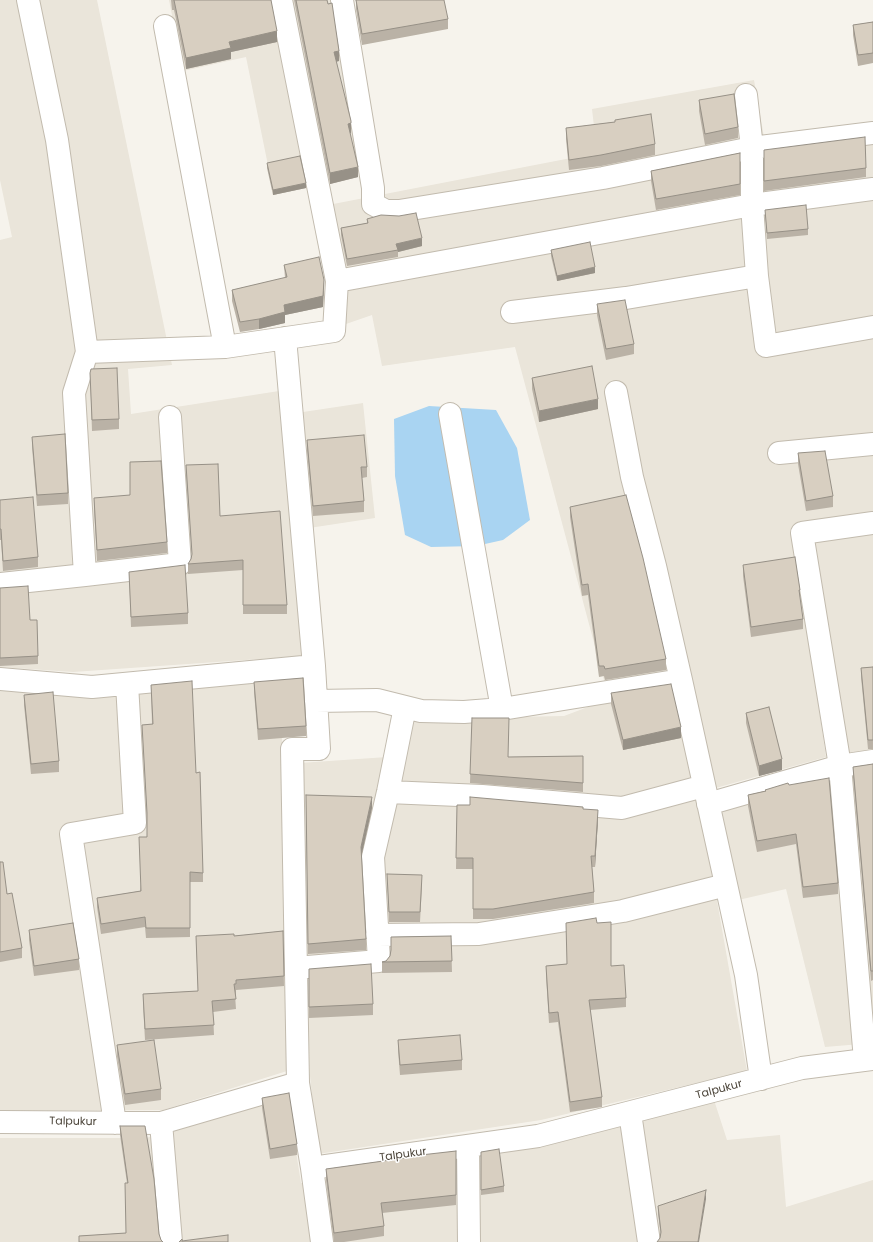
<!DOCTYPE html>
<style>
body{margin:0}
canvas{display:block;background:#f6f3ec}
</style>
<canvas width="873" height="1242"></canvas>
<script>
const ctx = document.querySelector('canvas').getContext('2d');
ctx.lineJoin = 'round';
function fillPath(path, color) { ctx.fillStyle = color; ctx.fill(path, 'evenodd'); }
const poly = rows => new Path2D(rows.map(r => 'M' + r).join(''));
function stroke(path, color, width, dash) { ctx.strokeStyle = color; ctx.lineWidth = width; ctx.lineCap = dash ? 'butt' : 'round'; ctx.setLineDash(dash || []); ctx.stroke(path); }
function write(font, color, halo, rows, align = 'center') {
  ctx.font = font + ' Poppins,sans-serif'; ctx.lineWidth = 3; ctx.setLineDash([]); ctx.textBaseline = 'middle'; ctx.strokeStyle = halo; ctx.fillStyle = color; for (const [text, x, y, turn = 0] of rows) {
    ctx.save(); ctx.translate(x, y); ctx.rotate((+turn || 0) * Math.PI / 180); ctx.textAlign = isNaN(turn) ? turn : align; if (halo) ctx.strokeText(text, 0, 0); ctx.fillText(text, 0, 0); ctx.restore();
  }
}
const residential = poly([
 [0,0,97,0,172,365,128,369,131,414,279,391,283,415,363,403,375,518,296,530,303,656,73,672,0,667,0,240,12,237,0,180],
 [169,0,336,0,367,166,274,195,246,57,183,71],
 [754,80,764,137,873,126,873,517,792,526,826,757,698,793,747,1071,541,1120,318,1154,310,1076,300,763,387,757,404,719,564,716,609,699,515,347,382,366,372,315,346,324,328,205,597,153,592,109],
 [873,532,873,1043,825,1047,786,889,734,901,719,807,852,770,811,542],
 [298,675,282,734,287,1071,163,1110,0,1111,0,690,78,697],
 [287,1095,301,1183,542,1146,714,1100,727,1140,780,1135,786,1207,873,1180,873,1242,0,1242,0,1138,146,1138]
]);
const water = poly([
 [429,406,496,410,517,448,530,520,503,540,476,546,431,547,405,535,395,476,394,419]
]);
const minor = poly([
 [28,0,57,140,87,352],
 [342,0,373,188,373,204,386,211,399,211,603,178,752,148,873,133],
 [165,26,225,347],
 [746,95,752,148,752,205,757,276,766,346,873,327],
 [337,281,752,205,873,189],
 [512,312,626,298,757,276],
 [285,338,314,666,319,749,292,749,298,1083],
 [616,392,632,477,655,566,681,680,746,975,761,1079],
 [450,414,502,709],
 [779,453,873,444],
 [85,575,74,393,87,352,225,347,334,331,337,281,281,0],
 [0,584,85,575,180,564,170,417],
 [0,679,92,687,314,666],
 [316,701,377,700,421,711,464,712,502,709,681,680],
 [388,792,482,796,622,808,704,786],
 [708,804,840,766,873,761],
 [377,935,479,934,623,911,726,885],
 [296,968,379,961,373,857,388,792,405,707],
 [865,1060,840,766,802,533,873,523],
 [630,1113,649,1242],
 [0,1122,161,1123,298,1083,312,1168,538,1136,802,1068,873,1059],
 [115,1123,71,834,135,823,127,684],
 [161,1123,171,1242],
 [468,1146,469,1242],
 [312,1168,322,1242]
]);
const wall = poly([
 [171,0,271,0,277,42,231,52,231,59,186,69,177,24,174,10,172,10],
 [294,0,327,0,339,61,336,62,351,133,350,134,358,177,330,184],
 [356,0,448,19,448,29,362,45,356,9],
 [873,22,873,63,858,66,853,35,853,25],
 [699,100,738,127,738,138,705,145,699,111],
 [615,120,655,144,655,155,601,166,569,170,566,139,566,128,615,122],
 [764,150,866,168,866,177,764,191],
 [740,153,740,195,656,210,651,181,651,171],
 [267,163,306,188,273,195,267,168],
 [765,210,808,229,808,235,767,239],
 [367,219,422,246,398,252,398,257,347,266,341,235,341,228,367,223],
 [551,250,595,273,557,281,551,256],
 [284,265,324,291,323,307,285,315,285,323,259,329,240,332,232,301,232,290,285,278],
 [597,304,634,344,634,354,606,360,597,315],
 [90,373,119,419,119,429,92,431],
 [532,378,598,409,539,422,532,389],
 [32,437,68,493,68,504,37,506,32,447],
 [307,440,367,467,367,477,362,478,364,501,364,512,313,516,307,450],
 [798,453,833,496,833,507,806,511,798,464],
 [186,465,220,516,287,605,287,614,243,614,243,570,188,574,188,564,191,559,192,556,186,474],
 [94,498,167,542,167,553,97,561,94,509],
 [0,500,38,557,38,567,3,571,1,540,0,540],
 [570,507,666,659,666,670,605,680,604,676,599,677,588,595,582,596,570,517],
 [743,565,800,590,800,600,803,619,803,629,751,637,743,576],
 [129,572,188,613,188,624,131,627],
 [0,588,30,620,38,656,38,664,0,666],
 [873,667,873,749,868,749,861,677,861,668],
 [254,682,306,726,306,736,258,740,254,692],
 [151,685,196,773,203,873,203,882,190,882,190,937,146,938,145,927,101,934,97,907,97,898,140,891,147,837,147,820,142,725,152,724],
 [611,693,681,738,623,750,611,704],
 [24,695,59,761,59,772,31,774,24,705],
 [746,713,782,770,759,776,746,723],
 [472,718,508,757,583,756,583,792,470,783],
 [873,764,873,980,871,981,853,777,853,767],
 [789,785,838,883,838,894,803,898,796,844,757,852,748,806,748,795],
 [306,795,372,808,361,855,366,939,366,950,308,954],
 [457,805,583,809,598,820,595,867,592,867,594,892,594,903,493,919,473,919,473,869,456,869],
 [0,862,7,894,22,948,22,958,0,962],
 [387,874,422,885,420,922,389,922],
 [597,923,611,966,626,998,626,1007,590,1010,602,1097,602,1107,570,1112,558,1022,549,1023,546,976,546,966,567,964],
 [29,930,79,959,79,970,34,976,29,940],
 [283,931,284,986,236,990,236,995,235,995,236,1009,213,1012,214,1035,145,1040,143,1004,143,994,198,991,196,936,234,936],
 [451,936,452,972,382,973,382,962,386,961,390,956,391,952,391,937],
 [309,969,373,1004,373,1015,309,1018],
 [398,1040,462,1060,462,1070,400,1075,398,1050],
 [117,1045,161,1089,161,1100,125,1105,117,1056],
 [262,1098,297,1144,297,1155,270,1159,262,1108],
 [120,1126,159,1234,161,1240,163,1242,79,1242,79,1236,126,1233,127,1183,120,1135],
 [456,1151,456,1205,382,1213,384,1226,384,1236,344,1242,334,1242,326,1180,326,1169,412,1157],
 [481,1152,504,1186,504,1192,481,1195],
 [706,1199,660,1238,661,1236,658,1214,658,1206]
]);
const shadedWall = poly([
 [277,31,277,42,231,52,231,59,186,69,186,58,229,42],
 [339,51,339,61,334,62,334,52],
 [351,123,351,133,348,134,348,124],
 [358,167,358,177,330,184,330,173],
 [306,183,306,188,273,195,273,190],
 [422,238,422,246,398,252,396,244],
 [595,267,595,273,557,281,557,276],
 [324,280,323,307,285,315,285,323,259,329,259,319,284,305],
 [598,399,598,409,539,422,539,411],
 [681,727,681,738,623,750,623,740],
 [782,759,782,770,759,776,759,766],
 [372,797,372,808,361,858,361,847],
 [598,810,598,820,595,867,595,856],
 [706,1190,706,1199,699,1242,698,1242]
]);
const building = poly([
 [174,0,271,0,277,31,229,42,231,48,186,58,174,0],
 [296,0,327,0,328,4,332,3,339,51,334,52,351,121,351,123,348,124,358,167,330,173,296,0],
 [356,0,444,0,448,19,362,34,356,0],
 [873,22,873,53,858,55,853,25,873,22],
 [734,94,738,127,705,134,699,100,734,94],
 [651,114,655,144,601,155,569,160,566,128,615,122,615,120,651,114],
 [865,137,866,168,764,181,764,150,865,137],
 [740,153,740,184,656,199,651,171,740,153],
 [300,156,306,183,273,190,267,163,300,156],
 [806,205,808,229,767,233,765,210,806,205],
 [416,213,422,238,396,244,398,250,347,259,341,228,368,223,367,219,381,215,399,216,416,213],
 [590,242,595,267,557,276,551,250,590,242],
 [319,257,324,280,323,296,284,305,285,312,259,319,240,322,232,290,287,277,284,265,319,257],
 [625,300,634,344,606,349,597,304,625,300],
 [592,366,598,399,539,411,532,378,592,366],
 [117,368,119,419,92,420,90,373,91,369,117,368],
 [65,434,68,493,37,495,32,437,65,434],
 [364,435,367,467,361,467,364,501,313,506,307,440,364,435],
 [825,451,833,496,806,501,798,453,825,451],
 [161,461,167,542,97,550,94,498,130,495,130,462,161,461],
 [218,464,220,516,280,511,287,605,243,605,243,560,188,564,191,559,192,554,186,465,218,464],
 [626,495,643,558,666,659,605,669,604,666,599,666,588,584,582,585,570,507,626,495],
 [33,497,38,557,3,561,1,529,0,529,0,500,33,497],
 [795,557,800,590,799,590,803,619,751,627,743,565,795,557],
 [185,565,188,613,131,617,129,572,185,565],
 [28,586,30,620,37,620,38,656,0,658,0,588,28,586],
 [873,667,873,740,868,740,861,668,873,667],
 [303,678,306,726,258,729,254,682,303,678],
 [192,681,196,773,200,772,203,873,190,872,190,928,146,928,145,917,101,924,97,898,141,891,139,837,147,837,147,813,142,725,153,724,151,685,192,681],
 [671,684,681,727,623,740,611,693,671,684],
 [53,692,59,761,31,764,24,695,53,692],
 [769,707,782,759,759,766,746,713,769,707],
 [472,718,509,718,508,757,583,756,583,783,470,774,472,718],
 [873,764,873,971,871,971,853,767,873,764],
 [829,778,838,883,803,887,796,834,757,841,748,795,766,791,765,790,788,783,789,785,829,778],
 [306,795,372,797,361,847,366,939,308,944,306,795],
 [470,797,583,807,583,809,598,810,595,856,591,856,594,892,493,909,473,909,473,858,456,858,457,805,470,805,470,797],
 [0,862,3,862,7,894,12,893,22,948,0,952,0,862],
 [387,874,422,875,420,912,389,912,387,874],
 [596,918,597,923,611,922,611,966,624,965,626,998,589,1000,602,1097,570,1102,558,1012,549,1013,546,966,567,964,566,923,596,918],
 [73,923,79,959,34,966,29,930,73,923],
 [283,931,284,976,236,980,236,984,234,984,236,999,212,1001,214,1025,145,1029,143,994,198,991,196,936,234,934,234,936,283,931],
 [451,936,452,961,382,962,386,961,390,956,391,950,391,937,451,936],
 [371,964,373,1004,309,1007,309,969,371,964],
 [460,1035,462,1060,400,1065,398,1040,460,1035],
 [154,1040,161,1089,125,1094,117,1045,154,1040],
 [289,1093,297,1144,270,1149,262,1098,289,1093],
 [120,1126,145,1126,154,1179,159,1234,161,1240,163,1242,79,1242,79,1236,126,1233,125,1183,128,1183,120,1126],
 [499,1149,504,1186,481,1190,481,1152,499,1149],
 [456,1151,456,1195,381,1203,384,1226,334,1233,326,1169,412,1157,412,1156,456,1151],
 [706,1190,698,1242,657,1242,660,1238,661,1232,658,1206,706,1190],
 [228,1235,228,1242,179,1242,182,1239,182,1241,228,1235]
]);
const streetNames = [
 ["Talpukur",719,1090,-15],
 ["Talpukur",73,1122,1],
 ["Talpukur",403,1155,-8]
];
fillPath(residential, '#eae5da');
fillPath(water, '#a9d4f2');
stroke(minor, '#c2bbae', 24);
stroke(minor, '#fff', 22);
fillPath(wall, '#bab2a6');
fillPath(shadedWall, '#979187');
fillPath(building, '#d8cfc1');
stroke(building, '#979187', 1);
write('11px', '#4b4439', '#fff', streetNames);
</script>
